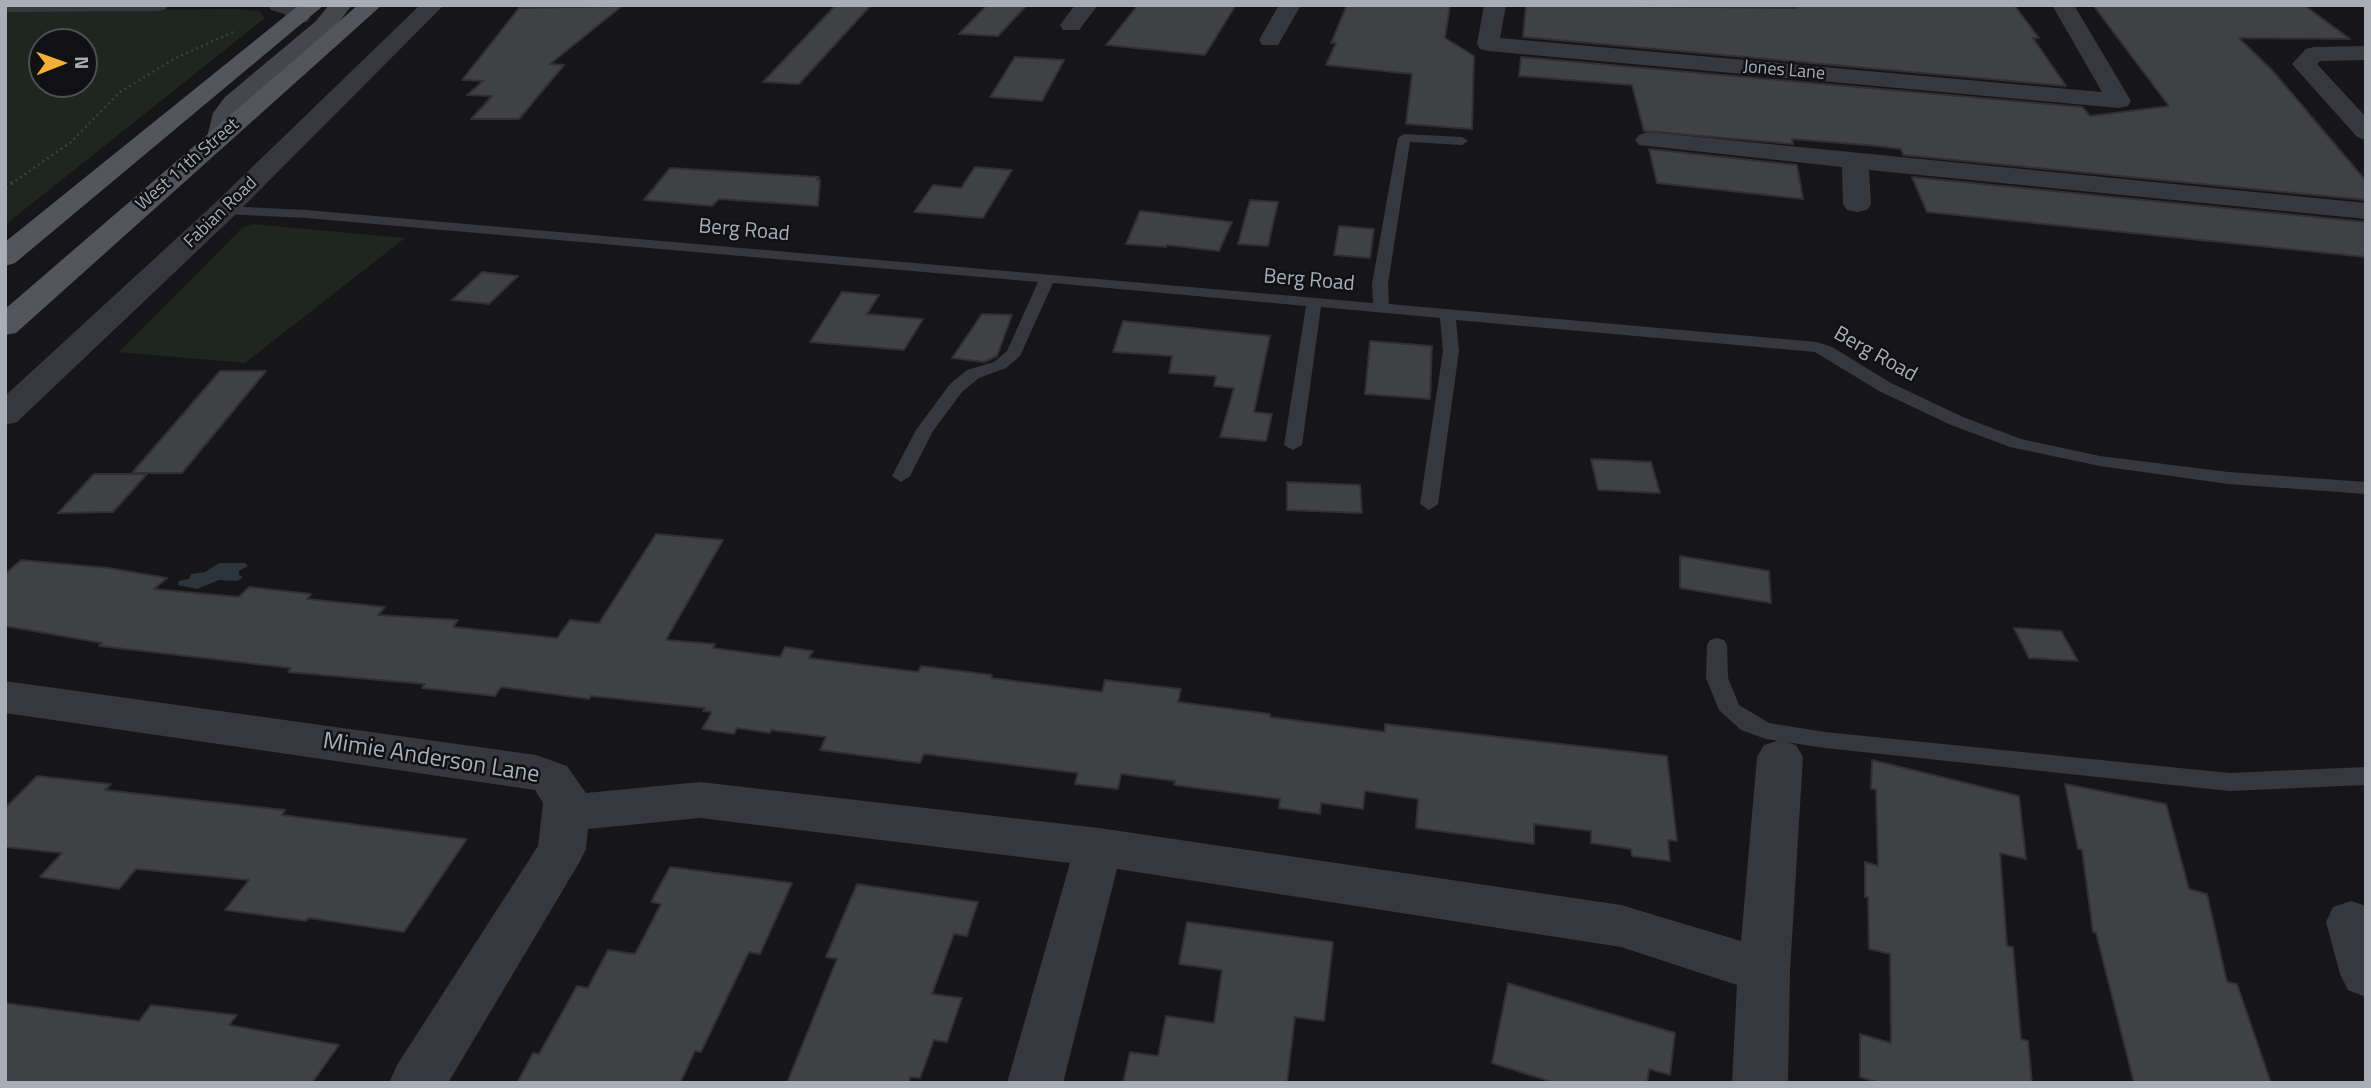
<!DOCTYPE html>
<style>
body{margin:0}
#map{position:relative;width:2371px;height:1088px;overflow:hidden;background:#161618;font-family:"Titillium Web",sans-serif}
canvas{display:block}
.frame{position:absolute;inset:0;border:7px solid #a8adb8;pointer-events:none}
.north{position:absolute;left:28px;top:28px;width:70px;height:70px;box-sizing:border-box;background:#111113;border:2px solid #4d4f55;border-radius:50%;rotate:89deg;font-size:19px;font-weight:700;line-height:28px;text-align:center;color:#a8adb8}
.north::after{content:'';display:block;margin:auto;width:24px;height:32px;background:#f2b134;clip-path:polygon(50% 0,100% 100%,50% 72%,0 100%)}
</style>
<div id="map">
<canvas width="2371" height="1088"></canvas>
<div class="frame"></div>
<div class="north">N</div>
</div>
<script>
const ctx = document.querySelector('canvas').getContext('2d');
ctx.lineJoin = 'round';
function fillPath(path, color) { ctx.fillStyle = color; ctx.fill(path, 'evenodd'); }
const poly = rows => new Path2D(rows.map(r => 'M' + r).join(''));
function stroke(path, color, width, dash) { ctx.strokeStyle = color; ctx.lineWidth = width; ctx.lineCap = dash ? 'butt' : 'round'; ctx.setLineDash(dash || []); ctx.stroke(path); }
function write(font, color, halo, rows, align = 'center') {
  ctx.font = font + ' "Titillium Web",sans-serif'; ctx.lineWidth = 5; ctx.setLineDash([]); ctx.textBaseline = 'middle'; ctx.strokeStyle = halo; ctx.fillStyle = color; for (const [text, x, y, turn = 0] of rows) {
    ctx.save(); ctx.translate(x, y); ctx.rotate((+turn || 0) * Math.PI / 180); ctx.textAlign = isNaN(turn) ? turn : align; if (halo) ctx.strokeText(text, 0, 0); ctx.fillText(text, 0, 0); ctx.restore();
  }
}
const green = poly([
 [239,9,259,11,265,18,5,225,5,11],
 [42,42,84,42,84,84,42,84],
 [252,224,405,238,245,363,119,352,242,228]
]);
const water = poly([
 [219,563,245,563,248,566,239,571,239,575,243,577,238,581,219,580,197,589,178,585,179,581,189,579,191,574,205,572]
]);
const building = poly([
 [836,5,871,5,799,84,763,82,836,5],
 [987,5,1027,5,998,36,959,34,987,5],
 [1138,5,1236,5,1205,55,1106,45,1138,5],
 [1347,5,1450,5,1445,38,1474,56,1472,129,1406,124,1412,74,1326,65,1336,43,1331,43,1347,5],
 [1526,5,1797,8,1798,5,2014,5,2039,38,2033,38,2066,86,1523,37,1526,5],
 [2093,5,2304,5,2350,39,2239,38,2272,70,2366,181,2366,200,1903,155,1901,149,1867,145,1792,139,1793,144,1644,131,1632,85,1519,76,1521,57,2082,107,2090,116,2169,106,2093,5],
 [622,6,550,64,564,65,519,119,471,119,492,96,467,95,483,81,462,80,519,8,622,6],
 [1015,57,1064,60,1042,101,990,97,1015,57],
 [1649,149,1797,165,1803,199,1657,183,1649,149],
 [975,167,1012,170,983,218,914,212,933,185,961,188,975,167],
 [670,168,819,177,817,180,820,180,818,206,719,199,712,206,644,200,670,168],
 [1912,177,2366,222,2366,257,1927,212,1912,177],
 [1250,200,1278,202,1268,246,1238,244,1250,200],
 [1140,211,1232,222,1219,251,1167,245,1166,247,1126,244,1140,211],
 [1339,226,1374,229,1370,258,1334,255,1339,226],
 [482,272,518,276,489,304,452,300,482,272],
 [842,292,879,295,867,314,923,319,904,350,810,342,842,292],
 [982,314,1012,315,997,356,984,362,952,358,982,314],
 [1123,321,1270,336,1254,412,1272,414,1266,441,1220,437,1234,388,1214,386,1216,376,1169,373,1172,356,1113,352,1123,321],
 [1370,341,1432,346,1430,399,1365,394,1370,341],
 [220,371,266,371,182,473,132,473,220,371],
 [1591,459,1651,462,1660,493,1598,490,1591,459],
 [94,474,147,474,113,512,58,513,94,474],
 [1287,482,1360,485,1362,513,1287,510,1287,482],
 [656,534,723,540,666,640,715,644,713,648,780,657,785,647,813,651,809,658,918,672,921,666,992,675,991,678,1102,692,1105,680,1181,689,1178,702,1270,714,1270,717,1385,732,1385,724,1667,756,1677,841,1668,840,1670,861,1632,856,1631,849,1591,843,1591,831,1534,824,1534,844,1416,828,1418,799,1365,791,1363,809,1321,803,1320,814,1279,808,1280,799,1174,785,1175,781,1121,774,1118,789,1075,784,1078,773,924,754,920,763,820,750,826,737,771,730,770,733,737,728,734,734,702,729,712,712,703,711,705,708,591,696,589,699,501,687,495,696,422,688,425,684,288,672,291,668,99,646,102,643,5,626,5,574,21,560,109,568,167,578,154,589,239,597,249,587,311,594,307,599,385,607,378,615,458,620,453,627,557,638,570,620,599,623,656,534],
 [1680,556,1769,571,1771,603,1680,588,1680,556],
 [2014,628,2061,631,2078,661,2029,658,2014,628],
 [1872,760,2019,796,2026,859,2000,853,2007,946,2013,947,2021,1039,2028,1041,2032,1083,1880,1083,1860,1077,1860,1034,1891,1043,1890,954,1869,949,1868,897,1865,897,1865,862,1878,866,1876,790,1871,789,1872,760],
 [37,776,111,784,105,790,285,810,282,815,467,839,404,932,309,918,306,921,225,910,249,880,136,869,119,889,40,877,62,853,5,847,5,808,37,776],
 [2065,784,2166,804,2189,889,2207,894,2227,982,2237,984,2271,1083,2134,1083,2096,933,2093,932,2082,850,2078,849,2065,784],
 [670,867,792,883,760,954,749,952,701,1052,695,1051,680,1083,517,1083,533,1053,539,1054,577,986,588,988,608,950,635,954,661,904,651,902,670,867],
 [857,884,978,902,967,936,954,934,932,994,962,998,947,1042,934,1040,920,1078,910,1077,909,1083,787,1083,837,959,826,957,857,884],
 [1187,922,1333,942,1324,1021,1295,1017,1287,1083,1123,1083,1130,1052,1158,1056,1166,1016,1214,1023,1222,970,1179,964,1187,922],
 [1508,983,1675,1033,1670,1075,1649,1069,1647,1083,1555,1083,1492,1063,1508,983],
 [5,1003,139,1021,151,1005,237,1015,229,1025,339,1045,312,1083,5,1083,5,1003]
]);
const pathFar1 = poly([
 [11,184,71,142,120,92,174,59,233,32]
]);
const path = poly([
 [5,188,13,182]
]);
const lane = poly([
 [1404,134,1462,137,1468,141,1462,145,1410,142,1388,284,1389,304,1817,342,1832,347,1891,383,1963,417,2021,439,2100,456,2228,472,2366,482,2366,494,2228,484,2100,466,2010,447,1951,425,1879,391,1815,352,1456,320,1459,351,1438,504,1429,510,1420,504,1443,351,1440,318,1321,307,1302,445,1293,450,1284,445,1306,306,1053,283,1020,356,1006,368,979,378,962,392,933,431,910,476,901,482,892,476,916,430,950,384,967,370,994,362,1007,351,1038,282,306,218,224,214,217,210,224,206,306,210,1373,303,1372,284,1398,138,1404,134],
 [1717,638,1724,640,1727,645,1728,678,1739,705,1769,723,1825,732,2229,773,2366,767,2366,785,2229,791,1825,748,1766,739,1741,730,1719,710,1706,678,1707,645,1710,640,1717,638]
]);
const street = poly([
 [5,5,168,5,165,10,157,11,5,12,5,5],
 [268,5,300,5,310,17,307,22,291,22,284,14,271,10,268,5],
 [420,5,444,5,234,216,17,422,5,425,5,396,214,204,420,5],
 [1075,5,1098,5,1079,30,1063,30,1060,25,1075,5],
 [1279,5,1301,5,1278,45,1262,45,1259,40,1279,5],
 [1484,5,1506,5,1500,38,2102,92,2052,5,2074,5,2131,101,2128,106,2119,108,1488,51,1480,49,1477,44,1484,5],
 [2366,46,2366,60,2320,61,2317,64,2366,117,2366,140,2357,137,2292,64,2306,49,2314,47,2366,46],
 [1648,132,2366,203,2366,219,1869,170,1871,204,1867,210,1857,212,1847,210,1843,204,1842,167,1639,145,1635,140,1639,135,1648,132],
 [5,681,536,755,567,766,586,793,700,782,1099,828,1621,905,1741,941,1757,757,1764,745,1780,740,1796,745,1803,757,1790,971,1788,1083,1732,1083,1737,985,1621,947,1117,869,1063,1083,1007,1083,1070,863,700,818,588,829,586,849,579,863,448,1083,389,1083,397,1065,538,846,543,803,535,790,5,713,5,681],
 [2351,901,2366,906,2366,997,2348,990,2340,974,2326,922,2333,907,2351,901]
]);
const secondary = poly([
 [329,5,352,5,332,31,243,107,237,114,233,137,229,142,220,145,211,142,207,137,213,113,225,97,316,21,329,5]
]);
const primary = poly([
 [299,5,324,5,15,263,5,266,5,242,299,5],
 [358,5,382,5,16,333,5,335,5,309,358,5]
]);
const farStreetnames = [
 ["Jones Lane",1784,71,5],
 ["West 11th Street",188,165,-41],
 ["Fabian Road",221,213,-44]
];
const streetNames = [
 ["Berg Road",744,231,5],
 ["Berg Road",1309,281,5],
 ["Berg Road",1875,355,29]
];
const nearStreetnames = [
 ["Mimie Anderson Lane",431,759,9]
];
fillPath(green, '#1e261f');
fillPath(water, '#2c353c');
fillPath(building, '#404145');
stroke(building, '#303034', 2);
stroke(pathFar1, '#3d3f44', 2.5, [2, 3.5]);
stroke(path, '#3d3f44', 3.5, [2.5, 4.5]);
fillPath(lane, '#37383d');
fillPath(street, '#37383d');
fillPath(secondary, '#45474d');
fillPath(primary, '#53555c');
write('18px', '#a8adb8', '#111113', farStreetnames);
write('21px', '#a8adb8', '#111113', streetNames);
write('24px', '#a8adb8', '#111113', nearStreetnames);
</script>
